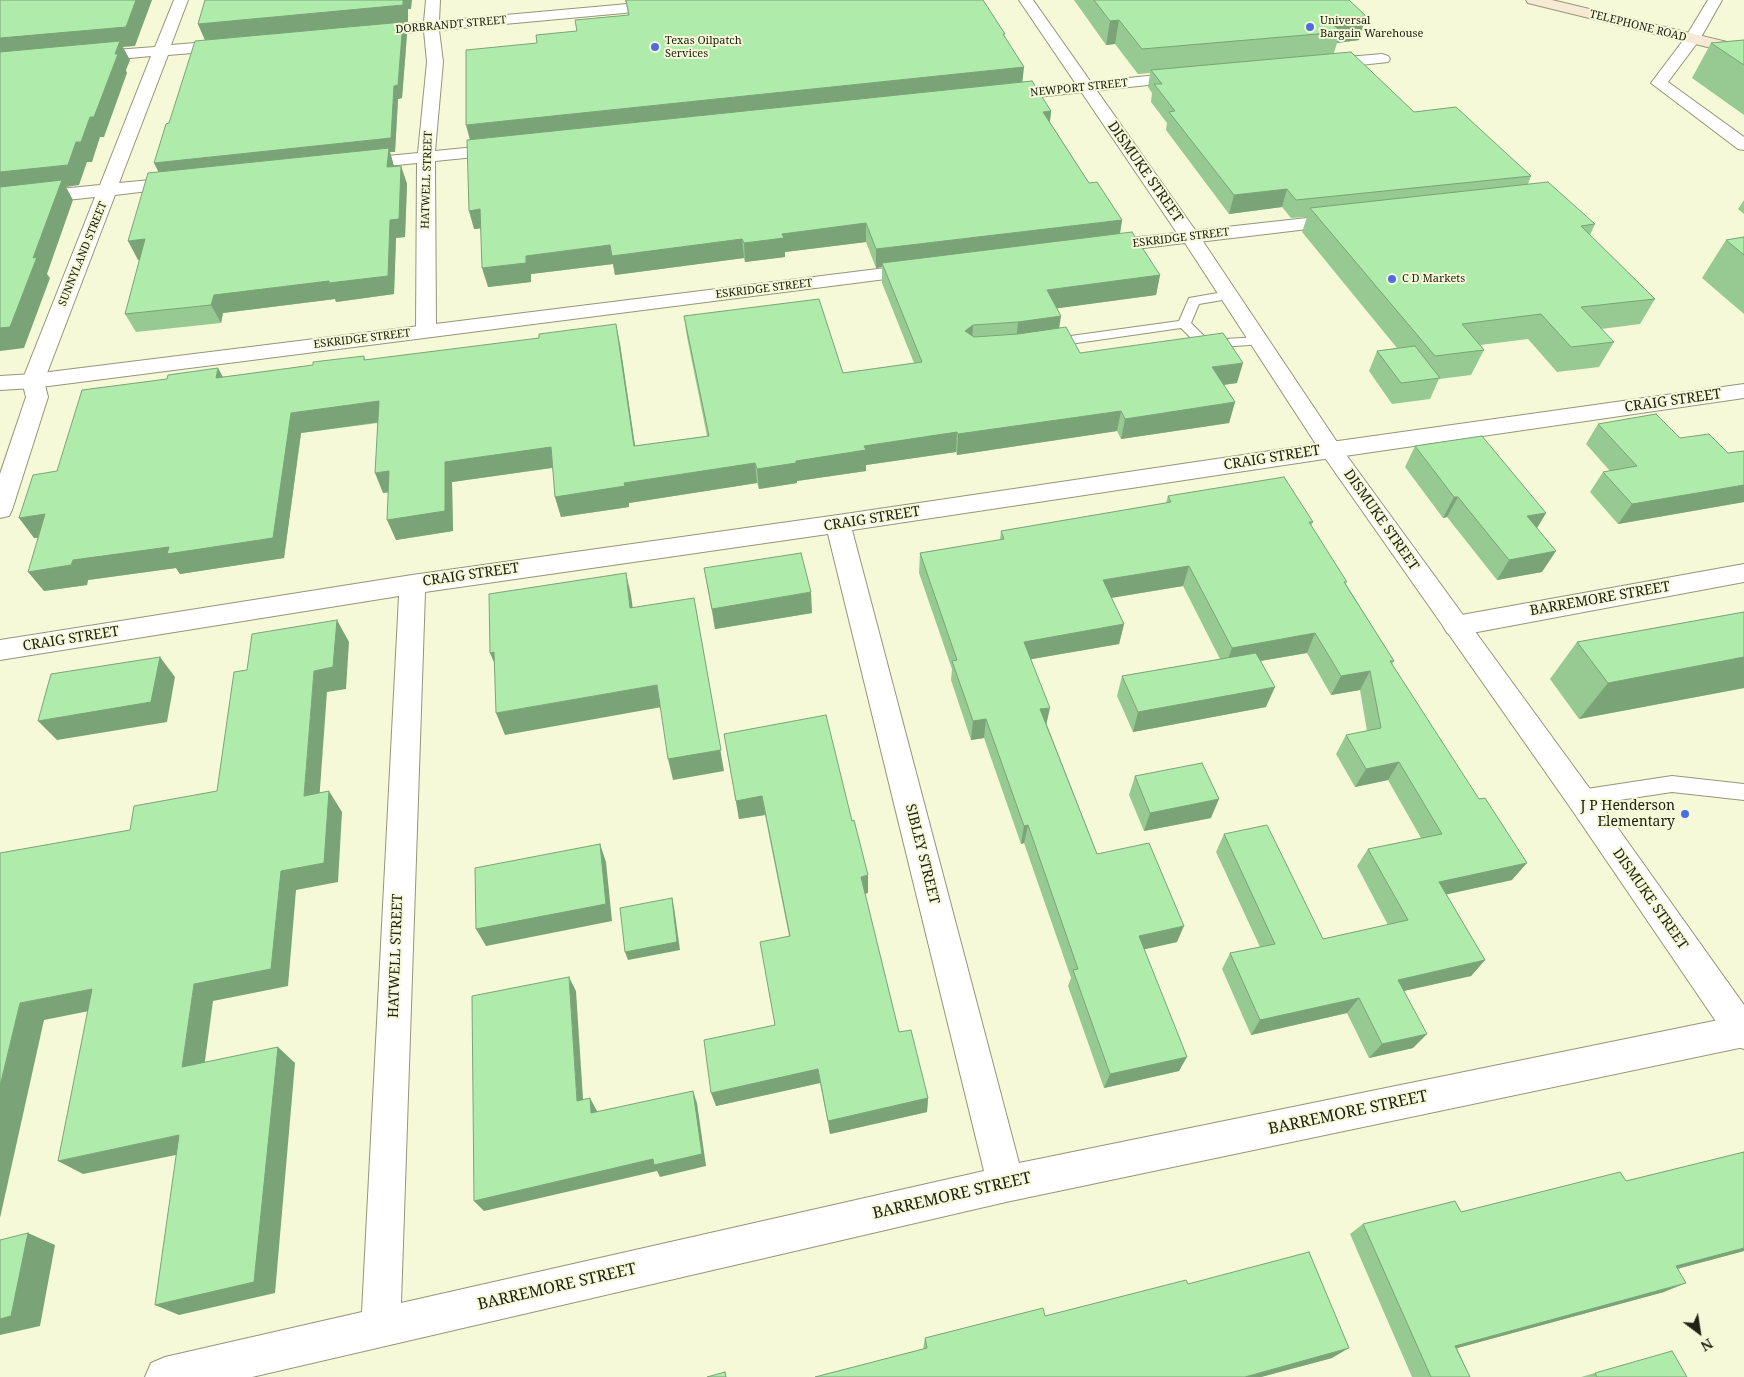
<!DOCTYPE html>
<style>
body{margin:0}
#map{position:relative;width:1744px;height:1377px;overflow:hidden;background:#f6f9d8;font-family:"Noto Serif",serif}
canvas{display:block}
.north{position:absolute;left:1674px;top:1307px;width:50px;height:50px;-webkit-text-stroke:4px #f6f9d8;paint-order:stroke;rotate:149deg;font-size:14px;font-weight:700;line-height:20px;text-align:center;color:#212216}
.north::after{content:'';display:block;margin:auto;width:18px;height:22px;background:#212216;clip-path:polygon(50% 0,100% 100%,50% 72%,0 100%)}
</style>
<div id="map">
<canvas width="1744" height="1377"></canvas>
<div class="north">N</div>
</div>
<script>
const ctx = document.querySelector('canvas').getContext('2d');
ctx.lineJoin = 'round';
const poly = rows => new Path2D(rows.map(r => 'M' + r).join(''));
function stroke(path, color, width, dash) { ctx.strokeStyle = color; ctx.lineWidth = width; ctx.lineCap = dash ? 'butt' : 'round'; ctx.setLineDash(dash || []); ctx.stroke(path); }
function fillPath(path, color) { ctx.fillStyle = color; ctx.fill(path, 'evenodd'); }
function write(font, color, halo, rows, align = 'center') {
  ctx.font = font + ' "Noto Serif",serif'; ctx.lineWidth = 4; ctx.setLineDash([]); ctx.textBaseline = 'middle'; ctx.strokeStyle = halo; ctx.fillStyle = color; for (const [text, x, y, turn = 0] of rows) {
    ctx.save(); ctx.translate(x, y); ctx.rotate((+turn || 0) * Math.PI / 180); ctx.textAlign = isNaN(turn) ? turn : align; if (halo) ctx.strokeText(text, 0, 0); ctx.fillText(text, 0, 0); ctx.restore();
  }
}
const service = poly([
 [1229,291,1235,295,1234,298,1199,304,1191,323,1208,340,1259,337,1266,341,1264,344,1205,348,1200,347,1181,328,1049,347,1042,343,1049,339,1179,321,1189,298,1229,291],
 [1672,776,1744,784,1744,800,1672,792,1580,806,1573,804,1571,798,1573,792,1580,790,1672,776]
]);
const minor = poly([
 [174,0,188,0,171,45,230,40,236,42,238,45,236,48,230,50,168,55,119,183,182,177,188,178,191,182,188,186,182,187,115,195,44,381,48,397,12,510,9,516,0,518,0,474,26,397,22,381,95,197,0,207,0,195,100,185,151,56,88,62,82,60,80,57,82,54,88,52,155,47,174,0],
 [426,0,440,0,439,21,672,0,729,0,727,3,722,4,439,30,443,62,435,151,505,144,511,145,514,149,511,153,505,154,435,161,436,331,433,335,426,337,419,335,416,331,417,163,357,169,351,168,348,164,351,160,357,159,418,153,427,62,424,31,367,37,362,35,359,32,362,29,367,27,424,22,426,0],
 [1708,0,1722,0,1700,39,1668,82,1744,137,1744,150,1738,149,1651,83,1685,38,1708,0],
 [1382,54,1388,56,1390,59,1388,62,1324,69,1318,67,1316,64,1318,61,1324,59,1382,54],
 [1187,72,1193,74,1195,77,1193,80,1001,101,995,100,993,96,995,92,1001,91,1187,72],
 [1343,214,1350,216,1352,220,1350,224,1190,243,1183,241,1180,237,1183,233,1190,231,1343,214],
 [1744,384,1744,398,1331,458,852,530,1019,1163,1743,1015,1744,1047,1006,1202,252,1377,145,1377,151,1363,165,1357,362,1312,399,596,0,660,0,640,412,575,838,515,1331,442,1744,384],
 [828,534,984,1171,401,1303,425,592,828,534],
 [1744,564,1744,582,1456,636,1447,633,1443,626,1447,619,1456,616,1744,564]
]);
const tertiary = poly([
 [1019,0,1033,0,1200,237,1339,445,1590,789,1744,1005,1744,1049,1732,1045,1570,807,1323,455,1185,243,1102,253,1095,251,1092,247,1095,243,1102,241,1177,233,1019,0],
 [918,264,925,266,928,270,925,274,33,388,0,390,0,376,33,374,918,264]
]);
const secondary = poly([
 [1526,0,1552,0,1744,46,1744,56,1528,3,1526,0]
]);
const wall = poly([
 [625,0,983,0,1005,37,1022,82,1051,111,1050,122,1089,183,1122,220,1120,234,1160,275,1156,295,1057,308,1059,328,1080,353,1237,383,1224,385,1235,402,1229,423,1121,439,1117,431,957,455,956,452,866,465,866,471,797,481,797,483,759,489,757,483,629,503,629,507,561,517,555,497,553,468,452,482,453,531,396,540,388,492,383,493,378,423,301,433,284,558,180,574,176,568,88,580,87,585,44,591,38,538,34,538,57,471,167,379,223,377,313,365,364,356,365,360,620,344,635,446,707,436,687,337,684,316,843,373,914,363,882,283,882,267,876,268,866,242,785,252,785,257,745,262,744,258,615,275,613,264,531,274,531,282,488,287,481,228,474,229,470,140,537,43,628,15,626,2,625,2],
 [1074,0,1349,0,1359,40,1337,43,1334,53,1414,112,1531,176,1528,184,1595,224,1590,235,1655,299,1640,324,1601,329,1614,342,1599,367,1557,372,1528,339,1480,345,1484,350,1471,375,1439,379,1430,399,1392,404,1369,371,1377,351,1397,348,1302,232,1307,217,1291,218,1282,207,1229,214,1166,130,1167,123,1151,102,1152,93,1148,87,1150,73,1138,74,1115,44,1106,45],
 [408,9,408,22,403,22,407,34,402,98,398,99,395,152,390,152,394,167,401,166,407,184,405,237,396,238,394,294,336,302,335,299,223,313,221,323,136,332,125,314,140,259,138,260,159,172,169,123,205,40,198,24,411,9],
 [1744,40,1744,115,1692,78,1711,43],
 [1744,200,1744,214,1738,209],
 [1744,237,1744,314,1702,278,1726,240],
 [1598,424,1680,438,1728,453,1744,451,1744,502,1618,524,1590,492,1603,472,1610,471,1586,444],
 [1415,446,1546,513,1537,528,1542,572,1497,580,1447,517,1443,518,1405,467],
 [1168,496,1313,522,1311,526,1346,584,1394,661,1392,664,1512,880,1446,894,1485,960,1471,976,1404,991,1413,1048,1369,1058,1347,1013,1251,1035,1222,969,1230,953,1260,947,1216,852,1224,834,1323,939,1388,925,1357,866,1368,849,1421,838,1388,780,1355,787,1336,754,1346,735,1367,731,1360,690,1331,695,1307,653,1260,661,1266,707,1133,732,1117,696,1122,676,1220,659,1183,586,1111,598,1124,624,1119,644,1031,659,1047,725,1097,854,1177,942,1144,949,1179,1071,1104,1088,1068,986,1071,978,1024,843,1021,844,984,738,971,740,951,680,952,669,919,573,920,553,1000,540,1001,531,1166,503],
 [704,568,812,613,715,629],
 [1744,612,1744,688,1579,719,1550,679,1577,642],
 [724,734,868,893,865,894,899,1032,928,1098,927,1112,830,1134,820,1083,716,1106,775,1025,789,936,765,815,739,819],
 [1135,776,1211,818,1144,831,1129,795],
 [1744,1152,1744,1251,1677,1269,1664,1292,1457,1348,1470,1377,1412,1377,1350,1234,1363,1224,1461,1212,1626,1181],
 [1188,1284,1332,1358,1261,1377,815,1377,923,1349,925,1338,1045,1316],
 [1595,1373,1687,1377,1581,1377]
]);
const shadedWall = poly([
 [136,0,152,0,135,46,123,47,130,60,126,70,127,73,104,137,100,137,92,162,87,162,79,185,66,187,73,200,47,274,50,278,24,348,0,351,0,172,76,142,115,54,0,58,0,38],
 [403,0,412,0,411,9,408,9,408,22,205,40,198,24],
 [1366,16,1359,40,1337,43,1341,32,1328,20],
 [1119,20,1115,44,1106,45,1110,21],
 [403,22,407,34,402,98,398,99,395,152,390,152,394,166,393,185,161,177,154,163,394,86],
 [1024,67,1022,86,471,144,466,125],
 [1051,111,1049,129,1043,112],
 [401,166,407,184,405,237,396,238,394,294,336,302,335,299,223,313,221,323,211,305,214,295,390,220],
 [1287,189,1282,207,1229,214,1234,195],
 [480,209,485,228,474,229,469,211],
 [1122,220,1119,238,882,263,882,267,876,268,876,249],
 [866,223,866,242,785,252,785,257,745,262,744,243,782,234],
 [145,239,155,257,138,260,128,241],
 [742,239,744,258,615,275,613,264,531,274,531,282,488,287,482,268,526,256,610,245],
 [1160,275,1156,295,1045,310,1047,290],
 [1061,316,1058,336,1016,342,1018,322],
 [616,324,620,344,638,466,634,446],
 [973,325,972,345,965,331],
 [1243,363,1237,383,1207,387,1212,367],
 [218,368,229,388,216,378],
 [379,401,387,421,301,433,284,558,180,574,176,568,88,580,87,585,44,591,28,572,73,560,291,413],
 [1235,402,1229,423,1121,439,1125,419],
 [1121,411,1117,431,957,455,958,434],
 [957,432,956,452,866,465,866,471,797,481,797,483,759,489,757,469,796,461,864,446],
 [551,447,557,467,452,482,453,531,396,540,387,520,445,462],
 [755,463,757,483,629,503,629,507,561,517,555,497,624,483],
 [389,471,398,491,383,493,375,473],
 [1744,485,1744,502,1618,524,1632,504],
 [1454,497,1458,497,1447,517,1443,518],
 [1546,513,1534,533,1527,516],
 [45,514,60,534,34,538,19,518],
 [1556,551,1542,572,1497,580,1509,560],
 [1189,566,1183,586,1098,600,1103,580],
 [626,573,631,595,636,631,630,608],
 [811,592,812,613,715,629,712,609],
 [694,598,724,771,673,780,668,759],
 [337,620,349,642,346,689,327,692,318,816,304,796,314,671],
 [1124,624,1119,644,1021,661,1024,642],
 [1315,633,1307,653,1225,667,1232,648],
 [494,652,499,674,490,653],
 [160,657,175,677,167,722,57,740,38,721],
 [1744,657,1744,688,1579,719,1608,683],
 [1370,671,1360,690,1331,695,1341,676],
 [657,685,662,707,505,735,496,713],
 [1275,687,1266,707,1133,732,1138,712],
 [1050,708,1046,726,1040,709],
 [986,719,984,738,971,740,973,721],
 [1399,762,1388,780,1355,787,1366,769],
 [329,791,342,812,338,882,296,890,288,986,213,1001,202,1083,182,1067,194,984,281,871],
 [762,796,765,815,739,819,736,801],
 [1219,799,1211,818,1144,831,1150,813],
 [1028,825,1024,843,1021,844,1024,826],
 [600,844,606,862,612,921,486,946,476,929],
 [1527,863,1512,880,1426,899,1439,882],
 [868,875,868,893,861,894,861,877],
 [672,898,674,907,680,950,628,960,625,952],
 [1184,926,1177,942,1133,952,1139,936],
 [1485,960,1471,976,1385,995,1398,980],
 [569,977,576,991,584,1114,577,1101],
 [92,989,114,1006,44,1020,0,1218,0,1086,20,1003],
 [1359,998,1347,1013,1251,1035,1260,1020],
 [1427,1034,1413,1048,1369,1058,1382,1044],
 [278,1047,295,1063,275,1293,179,1315,155,1305],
 [1187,1057,1179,1071,1104,1088,1110,1074],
 [818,1069,820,1083,716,1106,711,1093],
 [693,1091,697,1103,706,1166,660,1177,657,1171,484,1211,474,1201],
 [590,1098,597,1111,598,1126,591,1113],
 [928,1098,927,1112,830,1134,828,1121],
 [179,1135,200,1150,83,1174,58,1161],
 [28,1233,55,1245,40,1326,0,1335,0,1319],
 [1744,1248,1744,1251,1654,1275,1676,1266],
 [1686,1283,1664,1292,1439,1353,1455,1346],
 [1349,1348,1332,1358,1261,1377,1245,1377]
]);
const building = poly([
 [0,0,136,0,126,27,0,38,0,0],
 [205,0,403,0,403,5,198,24,205,0],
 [626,0,983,0,1005,34,1003,34,1024,67,466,125,466,50,537,43,536,35,577,31,575,20,629,15,626,0],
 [1094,0,1349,0,1366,16,1328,20,1341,32,1142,49,1119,20,1110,21,1094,0],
 [403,22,398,85,394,86,391,138,154,163,166,124,169,123,195,41,403,22],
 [1744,40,1744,65,1711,43,1744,40],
 [120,41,115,54,118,54,94,117,90,117,81,142,76,142,68,165,0,172,0,52,120,41],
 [1351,52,1414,112,1456,107,1531,176,1296,200,1287,189,1234,195,1169,112,1175,111,1154,84,1162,84,1151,70,1351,52],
 [1032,81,1051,111,1043,112,1089,183,1097,182,1122,220,876,249,866,223,782,234,784,238,744,243,742,239,612,256,610,245,526,256,526,263,482,268,480,209,469,211,467,140,1032,81],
 [389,148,387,167,401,166,399,219,390,220,388,276,329,283,329,281,214,295,211,305,125,314,145,239,128,241,148,173,389,148],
 [62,180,33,258,37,257,10,327,0,328,0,187,62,180],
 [1548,182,1595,224,1581,226,1655,299,1581,307,1614,342,1571,347,1541,314,1462,324,1484,350,1435,356,1310,208,1548,182],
 [1132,232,1160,275,1047,290,1061,316,1018,322,973,325,965,331,974,337,1018,334,1066,327,1080,353,1223,333,1243,363,1212,367,1235,402,1125,419,1121,411,958,434,957,432,864,446,866,450,796,461,796,463,757,469,755,463,624,483,625,486,555,497,551,447,445,462,445,511,387,520,389,471,375,473,379,401,291,413,273,538,167,554,169,547,73,560,71,565,28,572,45,514,19,518,33,475,57,471,82,390,167,379,168,375,218,368,216,378,313,365,313,362,364,356,364,360,539,338,539,334,616,324,634,446,709,436,684,316,819,299,843,373,922,362,882,263,1132,232],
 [1744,237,1744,255,1726,240,1744,237],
 [1415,346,1440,378,1401,383,1377,351,1415,346],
 [1656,414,1680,438,1709,434,1728,453,1744,451,1744,485,1632,504,1603,472,1637,466,1598,424,1656,414],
 [1482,436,1546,513,1527,516,1556,551,1509,560,1458,497,1454,497,1415,446,1482,436],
 [1284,477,1313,522,1309,522,1347,582,1344,582,1394,661,1390,661,1479,799,1485,798,1527,863,1439,882,1485,960,1398,980,1427,1034,1382,1044,1359,998,1260,1020,1230,953,1275,944,1224,834,1267,825,1323,939,1408,920,1368,849,1442,834,1399,762,1366,769,1346,735,1381,728,1370,671,1341,676,1315,633,1232,648,1189,566,1103,580,1124,624,1024,642,1050,708,1040,709,1097,854,1149,843,1184,926,1139,936,1187,1057,1110,1074,1073,970,1078,969,1028,825,1024,826,986,719,973,721,952,661,957,660,920,553,1004,539,1001,531,1171,502,1168,496,1284,477],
 [801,553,811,592,712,609,704,568,801,553],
 [626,573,630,608,694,598,721,750,668,759,657,685,496,713,494,652,490,653,489,594,626,573],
 [1744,612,1744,657,1608,683,1577,642,1744,612],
 [337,620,333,667,314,671,304,796,329,791,324,863,281,871,271,969,194,984,182,1067,278,1047,254,1282,155,1305,179,1135,58,1161,92,989,20,1003,0,1086,0,853,130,830,134,806,217,791,234,672,247,670,252,634,337,620],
 [1256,653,1275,687,1138,712,1122,676,1256,653],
 [160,657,151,702,38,721,51,674,160,657],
 [826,715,852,821,854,820,868,875,861,877,899,1032,911,1030,928,1098,828,1121,818,1069,711,1093,704,1040,775,1025,760,942,790,936,762,796,736,801,724,734,826,715],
 [1202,763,1219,799,1150,813,1135,776,1202,763],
 [600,844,606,904,476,929,475,868,600,844],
 [672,898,677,942,625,952,620,908,672,898],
 [569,977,577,1101,590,1098,591,1113,693,1091,702,1154,654,1165,653,1159,474,1201,472,996,569,977],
 [1744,1152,1744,1248,1676,1266,1686,1283,1455,1346,1470,1377,1431,1377,1363,1224,1455,1201,1461,1212,1620,1172,1626,1181,1744,1152],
 [28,1233,11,1316,0,1319,0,1240,28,1233],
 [1309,1252,1349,1348,1245,1377,815,1377,927,1348,925,1338,1043,1308,1045,1316,1186,1280,1188,1284,1309,1252],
 [1672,1351,1687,1377,1597,1377,1595,1373,1672,1351],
 [725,1372,726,1377,707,1377,725,1372]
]);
const markers = [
 [1310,27,5,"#4b6fe3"],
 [655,47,5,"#4b6fe3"],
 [1392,279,5,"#4b6fe3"],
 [1685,814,5,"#4b6fe3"]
];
const farPoinames = [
 ["Universal",1320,21],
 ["Bargain Warehouse",1320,34],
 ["Texas Oilpatch",665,41],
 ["Services",665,54],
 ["C D Markets",1402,279]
];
const farStreetnames = [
 ["DORBRANDT STREET",451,25,-5],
 ["TELEPHONE ROAD",1638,26,14],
 ["NEWPORT STREET",1079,88,-6],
 ["HATWELL STREET",427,180,-88],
 ["ESKRIDGE STREET",1181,238,-7],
 ["SUNNYLAND STREET",83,254,-68],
 ["ESKRIDGE STREET",764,289,-7],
 ["ESKRIDGE STREET",362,339,-7]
];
const streetNames = [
 ["DISMUKE STREET",1145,172,55],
 ["CRAIG STREET",1673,401,-8],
 ["CRAIG STREET",1272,458,-9],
 ["CRAIG STREET",872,519,-9],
 ["DISMUKE STREET",1381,520,55],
 ["CRAIG STREET",471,575,-8],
 ["BARREMORE STREET",1600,599,-10],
 ["CRAIG STREET",71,639,-9],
 ["SIBLEY STREET",922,854,76],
 ["DISMUKE STREET",1650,899,55],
 ["HATWELL STREET",396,956,-88]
];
const poiNames = [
 ["J P Henderson",1675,806],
 ["Elementary",1675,822]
];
const nearStreetnames = [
 ["BARREMORE STREET",1348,1113,-12],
 ["BARREMORE STREET",952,1196,-13],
 ["BARREMORE STREET",557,1287,-13]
];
stroke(service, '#949678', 2);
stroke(minor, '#949678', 2);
stroke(tertiary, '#949678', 2);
stroke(secondary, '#949678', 2);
fillPath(service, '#fff');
fillPath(minor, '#fff');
fillPath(tertiary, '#fff');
fillPath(secondary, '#f6ead5');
fillPath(wall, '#96ca92');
fillPath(shadedWall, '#7aa477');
fillPath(building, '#afebaa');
stroke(building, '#7aa477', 1);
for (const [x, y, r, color] of markers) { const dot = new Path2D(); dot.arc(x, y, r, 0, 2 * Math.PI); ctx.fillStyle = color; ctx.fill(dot); stroke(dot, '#f6f9d8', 2); }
write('11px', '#212216', '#f6f9d8', farPoinames, 'left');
write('11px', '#212216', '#f6f9d8', farStreetnames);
write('14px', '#212216', '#f6f9d8', streetNames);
write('14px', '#212216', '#f6f9d8', poiNames, 'right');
write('16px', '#212216', '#f6f9d8', nearStreetnames);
</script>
